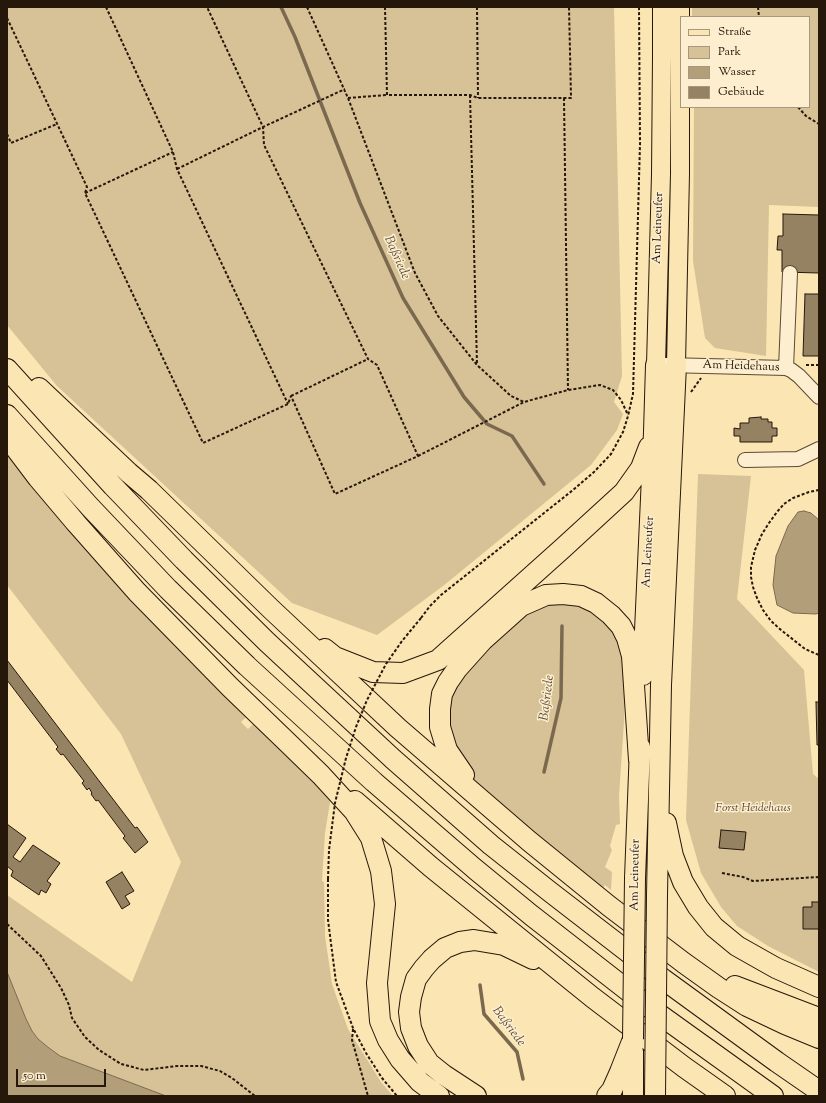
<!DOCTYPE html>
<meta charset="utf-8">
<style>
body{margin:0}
#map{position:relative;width:826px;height:1103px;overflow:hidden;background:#fae5b3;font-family:"Sorts Mill Goudy",serif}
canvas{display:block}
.frame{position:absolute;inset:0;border:8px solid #26170b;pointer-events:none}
.legend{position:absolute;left:680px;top:16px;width:130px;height:92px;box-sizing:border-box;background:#fceece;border:1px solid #a69880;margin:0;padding:5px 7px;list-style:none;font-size:12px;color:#26170b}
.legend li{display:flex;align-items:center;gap:8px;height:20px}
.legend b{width:20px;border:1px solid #a69880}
.scale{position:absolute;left:16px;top:1069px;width:90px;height:18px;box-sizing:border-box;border:2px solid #26170b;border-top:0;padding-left:5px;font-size:12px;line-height:14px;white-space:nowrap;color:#26170b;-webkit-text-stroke:3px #fceece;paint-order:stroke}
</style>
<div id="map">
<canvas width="826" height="1103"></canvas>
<div class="frame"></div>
<ul class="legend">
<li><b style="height:5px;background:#fae5b3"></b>Straße</li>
<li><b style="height:11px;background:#d6c296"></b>Park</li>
<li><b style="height:11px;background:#b29f7a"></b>Wasser</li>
<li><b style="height:11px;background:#948262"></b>Gebäude</li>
</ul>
<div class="scale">50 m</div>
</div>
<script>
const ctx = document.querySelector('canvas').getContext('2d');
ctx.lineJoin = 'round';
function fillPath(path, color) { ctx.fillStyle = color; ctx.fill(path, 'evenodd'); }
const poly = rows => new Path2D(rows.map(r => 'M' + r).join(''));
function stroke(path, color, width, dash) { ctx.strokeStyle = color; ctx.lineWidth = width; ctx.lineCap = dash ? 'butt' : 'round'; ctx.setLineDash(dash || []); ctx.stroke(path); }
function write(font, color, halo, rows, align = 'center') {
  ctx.font = font + ' "Sorts Mill Goudy",serif'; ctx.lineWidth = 3; ctx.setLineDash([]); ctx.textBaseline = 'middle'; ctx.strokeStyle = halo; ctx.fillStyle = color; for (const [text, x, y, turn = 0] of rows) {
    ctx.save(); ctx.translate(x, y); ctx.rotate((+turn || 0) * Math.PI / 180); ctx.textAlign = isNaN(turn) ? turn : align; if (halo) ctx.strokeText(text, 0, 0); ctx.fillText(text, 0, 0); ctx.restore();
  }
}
const green = poly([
 [7,7,614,7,622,376,614,402,623,414,617,430,591,465,443,586,377,635,292,603,57,386,7,325],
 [692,7,819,7,819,207,769,205,766,356,715,348,705,338,693,261,694,107,809,107,809,17,692,17],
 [7,454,51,508,121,587,197,667,246,717,241,722,248,729,253,724,331,796,325,833,322,881,324,882,325,936,332,984,348,1029,381,1082,393,1096,166,1096,60,1056,49,1048,38,1039,32,1031,26,1019,7,972,7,895,132,982,181,862,121,734,7,585],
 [698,474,751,476,737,599,804,670,813,774,819,779,819,972,768,946,737,926,721,907,701,873,686,820],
 [569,603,586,608,601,617,610,628,618,640,626,670,624,722,619,796,620,824,616,825,610,846,612,850,605,867,612,872,611,890,605,885,602,890,472,780,451,748,447,703,464,671,520,616,548,604]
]);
const water = poly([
 [804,511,811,513,819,520,819,613,816,614,793,613,777,605,773,585,776,556,788,526,798,512,804,511],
 [7,972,26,1019,32,1031,38,1039,49,1048,60,1056,166,1096,7,1096,7,972]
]);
const stream = poly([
 [281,7,295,37,360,203,403,298,464,397,487,424,512,436,544,484],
 [544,772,561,698,562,626],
 [480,985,484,1014,517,1052,523,1079]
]);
const building = poly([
 [783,214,819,215,819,273,782,272,782,250,777,250,778,236,783,236,783,214],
 [805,294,819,294,819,356,803,356,805,294],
 [761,417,761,419,768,419,768,422,772,422,772,428,777,428,777,436,772,436,772,442,740,442,740,436,734,436,734,428,740,429,740,423,749,423,749,418,761,417],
 [7,660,135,828,137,827,148,842,135,853,123,838,125,836,98,800,96,801,91,794,92,793,89,788,87,790,82,783,84,781,63,754,61,755,56,749,58,747,7,680,7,660],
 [816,702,819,702,819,745,817,745,816,702],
 [7,824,26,838,13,857,20,862,33,845,60,863,47,881,51,884,46,893,41,890,39,895,11,876,13,871,7,866,7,824],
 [721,830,746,832,744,850,719,848,721,830],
 [122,872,134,891,125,896,130,904,122,909,106,882,122,872],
 [812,902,819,902,819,929,803,929,803,907,812,907,812,902]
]);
const path = poly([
 [106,7,173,152,177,169,288,404],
 [307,7,348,98,415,273,438,316,477,365,511,396,524,402,568,390,600,385,613,390,621,400,628,415],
 [385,7,387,95,470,95,478,98,571,98,569,7],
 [477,7,478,98],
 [758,7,759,17],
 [7,18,87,187,85,193,203,443,288,404,291,396,335,494,418,456,377,365,368,359,264,145,263,127,207,7],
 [470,95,477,364],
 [348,98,387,95],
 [564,98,568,390],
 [798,107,806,116,819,124],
 [7,134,11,143,57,124],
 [177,169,263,127,345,89],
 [85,193,173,152],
 [806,365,819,365],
 [691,392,701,378],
 [291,396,368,359],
 [418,456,524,402],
 [819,490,809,492,793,498,784,504,777,512,769,523,762,534,755,550,751,567,751,577,753,587,757,598,763,610,771,621,781,630,805,649,819,655],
 [421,618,430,606,441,595,573,490,594,472,611,454,623,432,628,416,633,394,640,144,639,7],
 [722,873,743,877,753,881,819,877],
 [328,879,328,920,336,982,353,1028,366,1053,382,1078,397,1096],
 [7,924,41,956,61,988,69,1005,72,1018,85,1037,99,1050,121,1064,144,1070,177,1066,201,1066,220,1071,232,1078,255,1096],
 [353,1029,352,1040,368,1096]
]);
const minor = poly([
 [666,365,786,368,791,370,799,376,819,397],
 [786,368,790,273],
 [745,460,798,459,819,449]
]);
const major = poly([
 [656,365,661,174,662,56,662,7],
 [676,365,680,173,680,7]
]);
const highway = poly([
 [7,369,113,486,184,560,267,642,393,759,491,845,549,891,663,979,777,1062,819,1091],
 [39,388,129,473,149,490,271,609,398,728,529,841,609,906,684,963,719,988,747,1006,785,1024,819,1038],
 [7,415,91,508,168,589,247,666,374,782,475,869,531,915,649,1007,773,1096],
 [7,437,38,478,76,523,137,592,230,687,286,741,321,775,354,811,371,838,381,871,385,904,377,983,380,1021,388,1040,400,1059,420,1082,439,1096],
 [325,649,335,657,373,672,403,673,438,660,563,548,624,492,641,468,649,447],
 [643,675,654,432,656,365],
 [464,775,447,750,440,727,440,709,442,694,448,682,457,669,483,640,521,606,546,595,563,594,581,596,596,603,611,615,621,626,627,638,632,656,639,760],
 [355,801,431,867,592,997,684,1067,725,1096],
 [666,823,673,856,683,882,698,907,714,927,737,946,776,968,819,987],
 [635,878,640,747],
 [657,895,661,685,676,365],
 [735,986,819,1018],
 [633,1051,633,1096],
 [476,1096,444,1075,429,1063,418,1046,411,1028,409,1012,411,997,416,979,424,968,432,959,445,948,460,942,474,940,504,945,533,959],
 [607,1096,612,1090,620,1072,633,1039]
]);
const pathBridge = poly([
 [328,879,329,850,335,803,346,758,356,727,367,700,386,664,402,641,421,618]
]);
const highwayBridge = poly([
 [633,1039,635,878],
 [655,1096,657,895]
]);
const streetNames = [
 ["Am Leineufer",659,228,-88],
 ["Am Heidehaus",741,367,2],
 ["Am Leineufer",649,552,-87],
 ["Am Leineufer",636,875,-89]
];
const parkNames = [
 ["Forst Heidehaus",753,809]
];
const waterNames = [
 ["Baßriede",396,258,66],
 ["Baßriede",548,698,-83],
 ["Baßriede",508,1027,53]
];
fillPath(green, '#d6c296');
fillPath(water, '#b29f7a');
stroke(water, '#7a694e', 1);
stroke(stream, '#7a694e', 3.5);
fillPath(building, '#948262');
stroke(building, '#26170b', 1);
stroke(minor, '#5b4a35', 16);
stroke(major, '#26170b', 20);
stroke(highway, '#26170b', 22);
stroke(path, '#26170b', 2, [3, 2]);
stroke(minor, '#fceece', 14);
stroke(major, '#fae5b3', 18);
stroke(highway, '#fae5b3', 20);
stroke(highwayBridge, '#26170b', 22, []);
stroke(pathBridge, '#26170b', 2, [3, 2]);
stroke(highwayBridge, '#fae5b3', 20);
write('12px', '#26170b', '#fceece', streetNames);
write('italic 12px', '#5b4a35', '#fceece', parkNames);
write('italic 13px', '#5e4d37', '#fceece', waterNames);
</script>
